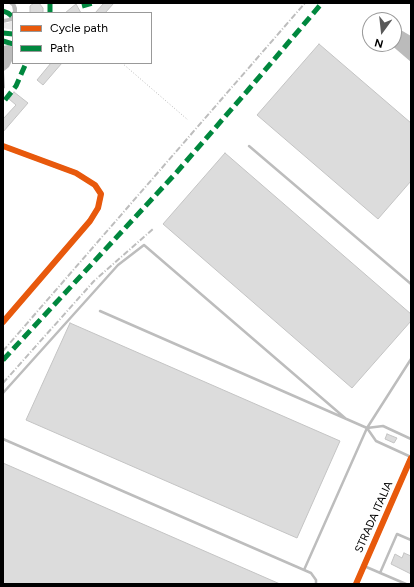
<!DOCTYPE html>
<style>
body{margin:0}
#map{position:relative;width:414px;height:587px;overflow:hidden;background:#fff;font-family:Figtree,sans-serif}
canvas{display:block}
.frame{position:absolute;inset:0;border:4px solid #000;pointer-events:none}
.legend{position:absolute;left:12px;top:12px;width:140px;height:52px;box-sizing:border-box;background:#fff;border:1px solid #999;margin:0;padding:5px 7px;list-style:none;font-size:12px;color:#000}
.legend li{display:flex;align-items:center;gap:8px;height:20px}
.legend b{width:20px;border:1px solid #999}
.north{position:absolute;left:362px;top:12px;width:40px;height:40px;box-sizing:border-box;background:#fff;border:1px solid #999;border-radius:50%;rotate:195deg;font-size:11px;font-weight:700;line-height:16px;text-align:center;color:#000}
.north::after{content:'';display:block;margin:auto;width:14px;height:18px;background:#595959;clip-path:polygon(50% 0,100% 100%,50% 72%,0 100%)}
</style>
<div id="map">
<canvas width="414" height="587"></canvas>
<div class="frame"></div>
<ul class="legend">
<li><b style="height:5px;background:#e8590c"></b>Cycle path</li>
<li><b style="height:5px;background:#00873e"></b>Path</li>
</ul>
<div class="north">N</div>
</div>
<script>
const ctx = document.querySelector('canvas').getContext('2d');
ctx.lineJoin = 'round';
function fillPath(path, color) { ctx.fillStyle = color; ctx.fill(path, 'evenodd'); }
const poly = rows => new Path2D(rows.map(r => 'M' + r).join(''));
function stroke(path, color, width, dash) { ctx.strokeStyle = color; ctx.lineWidth = width; ctx.lineCap = dash ? 'butt' : 'round'; ctx.setLineDash(dash || []); ctx.stroke(path); }
function write(font, color, halo, rows, align = 'center') {
  ctx.font = font + ' Figtree,sans-serif'; ctx.lineWidth = 3; ctx.setLineDash([]); ctx.textBaseline = 'middle'; ctx.strokeStyle = halo; ctx.fillStyle = color; for (const [text, x, y, turn = 0] of rows) {
    ctx.save(); ctx.translate(x, y); ctx.rotate((+turn || 0) * Math.PI / 180); ctx.textAlign = isNaN(turn) ? turn : align; if (halo) ctx.strokeText(text, 0, 0); ctx.fillText(text, 0, 0); ctx.restore();
  }
}
const green = poly([
 [12,21,13,30,3,28,3,23,8,23]
]);
const water = poly([
 [8,3,15,3,17,8,17,13,13,13,13,20,12,21,3,23,3,19,9,18,13,11,12,6],
 [394,26,411,36,411,62,390,44,394,44],
 [8,45,13,47,13,59,9,67,4,71,5,88,3,89,3,46]
]);
const building = poly([
 [34,3,39,3,43,8,43,13,30,13,30,6,34,3],
 [104,3,114,3,105,13,95,13,104,3],
 [76,4,81,13,65,13,71,8,76,4],
 [319,44,411,123,411,181,378,219,257,115,319,44],
 [51,63,62,63,43,85,37,80,51,63],
 [14,92,28,103,3,132,3,119,16,105,9,99,14,92],
 [225,153,411,314,411,321,352,388,163,224,225,153],
 [70,323,340,441,297,538,26,420,70,323],
 [387,434,397,438,394,443,385,439,387,434],
 [3,463,280,584,3,584,3,463],
 [404,553,411,556,411,574,391,564,395,554,402,558,404,553]
]);
const path = poly([
 [122,63,188,120]
]);
const lane = poly([
 [249,146,411,284],
 [100,311,367,428,376,441,411,457],
 [3,393,118,265,144,245,345,418],
 [367,428,383,426,411,439],
 [3,439,311,573,316,580,316,584],
 [364,566,406,584],
 [304,570,367,428,411,359],
 [380,573,397,534,411,540]
]);
const street = poly([
 [3,146,76,173,95,185,101,194,98,208,90,221,3,322],
 [356,584,411,458]
]);
const rail = poly([
 [3,351,305,3],
 [3,383,94,281,154,228]
]);
const quiet = poly([
 [50,3,50,13],
 [82,6,93,3],
 [3,11,8,13,13,17],
 [3,33,13,34],
 [3,41,13,44],
 [5,100,16,86,26,63],
 [3,360,176,173,249,89,322,3]
]);
const cycleway = poly([
 [3,146,76,173,95,185,101,194,98,208,90,221,3,322],
 [356,584,411,458]
]);
const streetNames = [
 ["STRADA ITALIA",374,517,-66]
];
fillPath(green, '#e9e9e9');
fillPath(water, '#bbb');
fillPath(building, '#dcdcdc');
stroke(building, '#c4c4c4', 1);
stroke(path, '#b8b8b8', 1, [1, 2]);
stroke(lane, '#bdbdbd', 2.5);
stroke(street, '#bdbdbd', 5);
stroke(rail, '#bdbdbd', 2, [6, 2, 1, 2]);
stroke(quiet, '#00873e', 5, [10, 5]);
stroke(cycleway, '#e8590c', 6);
write('11px', '#000', '#fff', streetNames);
</script>
